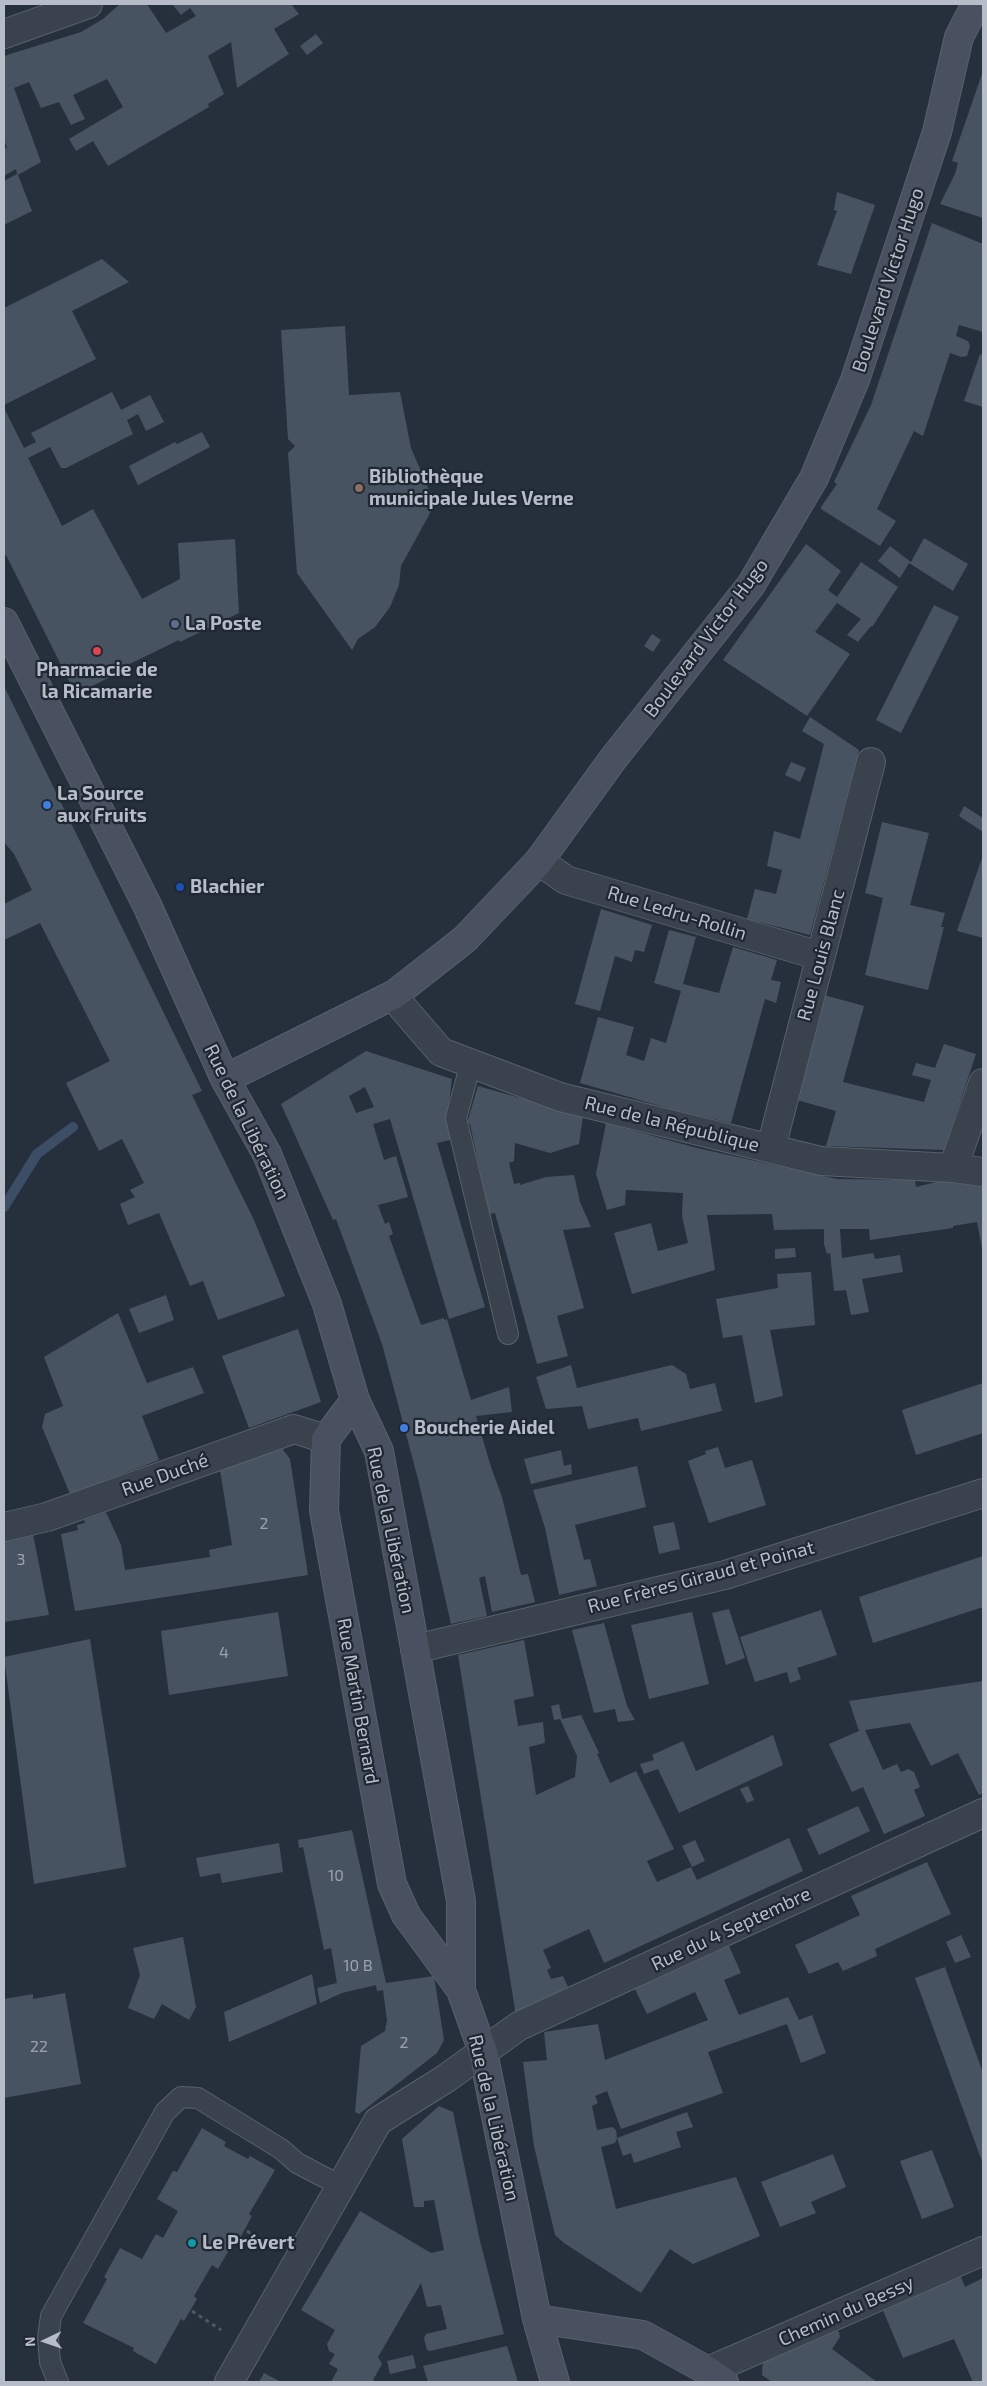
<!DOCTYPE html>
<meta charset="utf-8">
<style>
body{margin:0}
#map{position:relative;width:987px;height:2386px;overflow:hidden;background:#26303d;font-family:"Exo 2",sans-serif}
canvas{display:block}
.frame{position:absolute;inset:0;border:5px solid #b6bdc8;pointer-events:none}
.north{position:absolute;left:20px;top:2316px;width:50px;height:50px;-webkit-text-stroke:4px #1f2733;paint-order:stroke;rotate:267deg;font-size:14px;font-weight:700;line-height:20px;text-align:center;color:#b6bdc8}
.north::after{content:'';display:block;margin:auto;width:18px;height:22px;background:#b6bdc8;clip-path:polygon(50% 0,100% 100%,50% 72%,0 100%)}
</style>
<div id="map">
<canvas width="987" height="2386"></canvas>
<div class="frame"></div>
<div class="north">N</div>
</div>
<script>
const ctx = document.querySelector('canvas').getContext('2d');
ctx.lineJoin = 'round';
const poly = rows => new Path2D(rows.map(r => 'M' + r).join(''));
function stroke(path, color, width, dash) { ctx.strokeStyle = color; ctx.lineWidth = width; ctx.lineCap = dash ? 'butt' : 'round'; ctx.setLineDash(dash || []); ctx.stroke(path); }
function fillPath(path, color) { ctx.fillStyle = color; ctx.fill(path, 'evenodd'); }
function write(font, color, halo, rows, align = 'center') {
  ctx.font = font + ' "Exo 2",sans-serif'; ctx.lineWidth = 4.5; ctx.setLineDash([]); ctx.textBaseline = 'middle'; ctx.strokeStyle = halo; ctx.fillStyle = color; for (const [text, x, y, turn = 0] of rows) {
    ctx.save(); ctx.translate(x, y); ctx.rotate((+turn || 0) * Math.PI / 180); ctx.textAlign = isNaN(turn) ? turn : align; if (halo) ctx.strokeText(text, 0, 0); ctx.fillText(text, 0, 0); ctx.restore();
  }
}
const stream = poly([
 [4,1207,37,1154,73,1127]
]);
const building = poly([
 [120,4,147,4,166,33,196,16,190,8,181,15,172,4,291,4,299,14,274,29,289,54,237,88,231,42,208,56,224,94,208,104,209,107,108,166,93,141,76,151,69,139,123,107,107,79,73,95,85,119,71,125,59,102,41,108,29,82,14,88,41,162,18,175,32,211,4,225,4,181,17,174,16,169,4,176,4,149,7,148,4,139,4,56,81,32,103,19],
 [316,34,323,43,307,55,300,46],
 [983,71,983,218,940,204,955,174,958,163,952,161],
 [837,192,875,205,851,274,817,265,837,211,834,210],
 [932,223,983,244,983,332,959,325,956,336,968,341,970,346,967,356,961,357,950,353,923,436,914,431,877,509,896,521,880,546,821,509,821,507,837,484,834,482,871,405],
 [102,259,129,282,72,311,96,359,4,405,4,308],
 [345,326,349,395,400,392,411,448,435,504,401,566,399,585,390,607,375,627,358,639,352,650,297,573,288,453,295,446,288,439,281,330],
 [980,354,983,355,983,407,964,401],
 [112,392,121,410,150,395,164,422,146,431,138,414,127,420,133,434,66,468,61,468,50,447,28,458,62,526,93,509,142,599,180,579,178,543,235,539,239,613,180,642,179,640,111,673,112,676,86,689,70,683,6,555,4,557,4,408,24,448,36,442,31,433],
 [202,432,210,447,138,485,129,466,175,442,177,444],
 [924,538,968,564,953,591,909,563,900,578,878,561,890,546,911,562],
 [806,544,841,571,828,590,837,597,861,562,898,587,872,627,871,626,858,642,847,635,861,619,837,603,815,632,850,654,807,716,723,660],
 [934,605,959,617,901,733,876,720],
 [652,634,661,640,653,652,644,646],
 [4,686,202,1091,192,1095,254,1220,285,1296,218,1320,203,1281,190,1286,159,1213,128,1225,120,1204,135,1197,130,1190,144,1183,122,1139,99,1151,66,1083,110,1061,40,923,4,940,4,904,32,890,14,854,4,842],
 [810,717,859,750,810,935,747,919,755,889,776,894,782,870,767,866,774,831,800,839,824,744,802,731],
 [791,762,806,768,800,782,785,775],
 [964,806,983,818,983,832,959,816],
 [882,822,929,833,910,905,945,913,941,927,944,927,928,990,865,975,883,898,865,893],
 [983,855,983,938,957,931],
 [601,909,652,925,644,952,635,950,632,962,615,956,600,1011,575,1004],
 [669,930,696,937,683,984,719,993,733,947,777,960,771,980,781,982,776,1003,765,999,731,1123,678,1111,580,1083,598,1017,634,1027,626,1055,644,1061,651,1038,666,1043,681,991,654,983],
 [824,995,864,1006,843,1082,924,1102,931,1080,912,1075,916,1063,935,1068,944,1044,976,1054,944,1150,826,1146,836,1111,797,1100],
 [366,1051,452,1079,448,1111,450,1140,437,1143,485,1307,449,1319,390,1119,373,1124,384,1160,396,1156,408,1197,378,1205,385,1224,389,1222,393,1234,389,1236,421,1325,444,1318,444,1320,447,1319,471,1400,509,1387,512,1412,476,1416,491,1467,502,1497,521,1575,528,1574,535,1602,492,1612,485,1576,479,1578,487,1616,451,1624,419,1483,382,1344,336,1219,333,1220,281,1104],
 [365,1087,374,1107,356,1113,349,1096],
 [478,1086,583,1116,579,1144,550,1153,515,1143,514,1161,509,1163,514,1184,520,1183,520,1185,546,1177,574,1175,580,1202,591,1227,563,1230,584,1308,557,1316,568,1356,537,1364,495,1213,489,1214,470,1124,467,1123],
 [606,1123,697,1148,837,1179,915,1180,916,1187,944,1180,983,1184,983,1253,977,1222,953,1226,953,1228,870,1240,869,1229,840,1229,842,1258,873,1253,875,1259,900,1255,903,1272,862,1279,869,1312,851,1315,846,1290,834,1291,830,1253,827,1254,824,1244,824,1229,774,1230,772,1214,707,1215,715,1270,632,1294,614,1233,651,1223,658,1251,688,1243,682,1216,683,1193,626,1190,625,1205,607,1210,596,1174],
 [795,1248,796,1257,775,1259,775,1249],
 [811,1272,815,1325,770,1330,783,1396,755,1403,742,1335,723,1338,716,1299,778,1288,777,1274],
 [166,1295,174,1320,139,1333,129,1309],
 [118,1313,147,1383,193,1367,204,1393,142,1416,159,1460,70,1494,42,1427,45,1414,63,1406,44,1357],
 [298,1329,321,1402,249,1428,222,1356],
 [571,1365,577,1388,672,1365,686,1374,690,1389,715,1383,722,1411,641,1431,638,1418,588,1429,582,1406,546,1409,536,1377],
 [983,1383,983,1433,916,1455,902,1410],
 [281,1447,290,1459,308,1575,75,1611,61,1534,78,1530,77,1525,85,1523,84,1520,106,1512,121,1545,125,1570,210,1557,209,1550,232,1545,220,1470],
 [718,1447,725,1468,752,1460,766,1505,709,1523,688,1461,706,1454,705,1451],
 [561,1450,564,1466,571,1464,572,1474,531,1484,524,1459],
 [637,1466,646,1507,575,1525,584,1560,590,1559,597,1586,559,1595,545,1528,533,1490],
 [674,1522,680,1549,659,1554,653,1526],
 [33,1534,49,1615,4,1622,4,1540],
 [983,1556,983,1607,873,1643,859,1597],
 [729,1609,745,1658,726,1665,712,1613],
 [821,1610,837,1655,797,1668,801,1679,790,1683,787,1672,755,1682,740,1637],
 [278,1612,288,1676,169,1695,161,1631],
 [692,1612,709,1684,649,1699,631,1625],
 [604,1623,627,1706,635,1720,618,1722,615,1709,594,1713,572,1630],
 [90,1639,126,1867,34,1884,4,1657],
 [524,1640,534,1696,514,1700,518,1726,543,1722,545,1743,529,1747,536,1795,575,1777,577,1756,560,1719,554,1720,551,1706,559,1704,562,1719,581,1715,599,1753,597,1754,610,1783,636,1771,674,1849,647,1861,657,1882,691,1867,697,1880,789,1838,803,1871,604,1963,589,1929,543,1950,551,1968,547,1970,551,1979,563,1976,570,1991,516,2016,458,1655],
 [983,1681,983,1793,979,1795,958,1753,931,1766,910,1723,865,1730,883,1770,897,1764,901,1772,908,1769,914,1772,920,1787,914,1790,925,1816,884,1834,863,1787,852,1792,829,1744,859,1731,849,1701],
 [773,1735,783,1765,679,1813,658,1769,644,1774,640,1764,654,1760,652,1755,683,1741,696,1771],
 [748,1786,754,1800,747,1803,740,1789],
 [858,1806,870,1831,819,1855,807,1829],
 [352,1830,386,1983,434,1976,444,2040,437,2053,359,2114,355,2112,361,2046,385,2031,387,2020,383,1990,377,1991,376,1985,342,1993,320,2003,317,1988,337,1983,331,1948,324,1950,303,1847,299,1848,298,1840],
 [695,1840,705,1861,692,1867,682,1846],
 [279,1843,283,1872,222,1883,220,1873,200,1877,196,1858],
 [927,1862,951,1914,875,1949,877,1956,843,1971,838,1962,809,1974,795,1945,860,1915,851,1896],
 [961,1935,971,1957,955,1963,946,1942],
 [183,1937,196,2007,189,2020,162,2004,154,2019,128,2008,140,1975,133,1948],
 [729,1946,741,1973,724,1980,739,2015,788,1997,799,2020,812,2015,826,2053,801,2063,787,2024,708,2052,723,2093,621,2129,607,2091,595,2096,598,2103,592,2106,597,2130,612,2127,616,2130,617,2138,687,2112,693,2127,676,2132,681,2147,634,2163,631,2153,623,2156,617,2138,615,2143,601,2147,616,2209,736,2177,760,2236,693,2264,670,2249,641,2293,564,2243,555,2235,534,2146,523,2062,547,2060,544,2032,598,2024,605,2060,708,2020,695,1992,647,2014,635,1989],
 [945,1967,983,2073,983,2164,915,1978],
 [312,1974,317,2004,229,2042,224,2012],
 [65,1993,81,2084,4,2098,4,1999,33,1994,33,1999],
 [439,2106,453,2112,480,2241,504,2334,430,2351,427,2350,424,2338,426,2334,447,2329,441,2305,427,2307,421,2283,378,2357,382,2364,373,2380,376,2382,331,2382,338,2369,329,2364,335,2354,329,2351,327,2344,335,2330,301,2310,360,2211,431,2253,444,2250,434,2200,424,2201,424,2207,414,2207,402,2139],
 [202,2128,226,2142,224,2146,248,2159,250,2156,275,2170,249,2214,252,2216,240,2238,237,2236,218,2269,212,2265,194,2296,197,2299,184,2321,181,2319,156,2364,133,2351,134,2348,83,2323,107,2279,104,2277,120,2248,142,2259,156,2234,163,2238,178,2211,157,2199,173,2171,177,2172],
 [932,2150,954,2207,922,2219,900,2161],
 [833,2154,846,2187,811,2202,816,2213,780,2227,761,2182],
 [960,2275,965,2287,983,2278,983,2382,973,2382,954,2339,903,2358,882,2308],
 [834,2329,839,2332,840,2337,832,2349,877,2382,772,2382,762,2375,763,2359],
 [507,2346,518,2382,428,2382,423,2366],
 [413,2355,416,2368,390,2374,387,2361],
 [264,2373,281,2382,259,2382]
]);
const path = poly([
 [247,2231,270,2246],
 [192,2311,221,2330]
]);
const lane = poly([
 [471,1063,456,1118,508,1334],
 [58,2382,50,2362,48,2338,51,2316,165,2112,181,2097,198,2098,281,2149,297,2163,341,2186]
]);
const street = poly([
 [4,34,88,4],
 [539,861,566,880,820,956],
 [395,994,403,1008,441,1052,560,1097,821,1161,953,1168,983,1172],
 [771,1148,871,762],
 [953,1168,983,1083],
 [4,1527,47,1517,294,1429,326,1439],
 [415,1649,725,1575,983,1493],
 [708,2371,983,2251],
 [229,2382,378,2121,445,2079,519,2026,983,1813]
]);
const secondary = poly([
 [4,622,147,905,225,1079,267,1154,327,1304,355,1400,379,1451,461,1901,461,1990,483,2052,537,2319,555,2382],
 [225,1079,395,994,465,939,539,861,613,759,751,585,814,478,855,380,937,132,959,37,976,4],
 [355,1400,326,1439,324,1510,326,1522,392,1884,406,1915,461,1990],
 [537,2319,643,2335,708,2371,724,2382]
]);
const markers = [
 [359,488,5,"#8d6e63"],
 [175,624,5,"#5c6f8a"],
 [97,651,5,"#e0444e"],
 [47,805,5,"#3f7fe0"],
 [180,887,5,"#1a4fb4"],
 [404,1428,5,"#3f7fe0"],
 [192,2243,5,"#0f9aa8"]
];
const numberNames = [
 ["2",264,1524],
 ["3",21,1560],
 ["4",224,1653],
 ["10",336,1876],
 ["10 B",358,1966],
 ["2",404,2043],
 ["22",39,2047]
];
const streetNames = [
 ["Boulevard Victor Hugo",888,280,-72],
 ["Boulevard Victor Hugo",706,638,-53],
 ["Rue Ledru-Rollin",677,913,17],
 ["Rue Louis Blanc",821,955,-75],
 ["Rue de la Libération",247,1122,64],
 ["Rue de la République",672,1124,14],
 ["Rue Duché",165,1475,-20],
 ["Rue de la Libération",391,1530,78],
 ["Rue Frères Giraud et Poinat",701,1577,-15],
 ["Rue Martin Bernard",358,1701,80],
 ["Rue du 4 Septembre",731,1929,-25],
 ["Rue de la Libération",494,2118,77],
 ["Chemin du Bessy",846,2311,-24]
];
const poiNames = [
 ["Bibliothèque",369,477],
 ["municipale Jules Verne",369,499],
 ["La Poste",185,624],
 ["Pharmacie de",97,670,"center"],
 ["la Ricamarie",97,692,"center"],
 ["La Source",57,794],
 ["aux Fruits",57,816],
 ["Blachier",190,887],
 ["Boucherie Aidel",414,1428],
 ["Le Prévert",202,2243]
];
stroke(stream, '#3d4d65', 10);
fillPath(building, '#485361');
stroke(lane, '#58606b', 22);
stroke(street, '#58606b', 30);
stroke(secondary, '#58606b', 30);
stroke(path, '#485b5d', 3, [4, 4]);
stroke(lane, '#3a424d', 20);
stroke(street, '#3a424d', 28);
stroke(secondary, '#495160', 28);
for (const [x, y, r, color] of markers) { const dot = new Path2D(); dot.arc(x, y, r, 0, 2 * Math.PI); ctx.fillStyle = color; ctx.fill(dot); stroke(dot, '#1f2733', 2); }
write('16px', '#9aa2ae', null, numberNames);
write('19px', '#b6bdc8', '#1f2733', streetNames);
write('bold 19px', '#b6bdc8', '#1f2733', poiNames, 'left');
</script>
